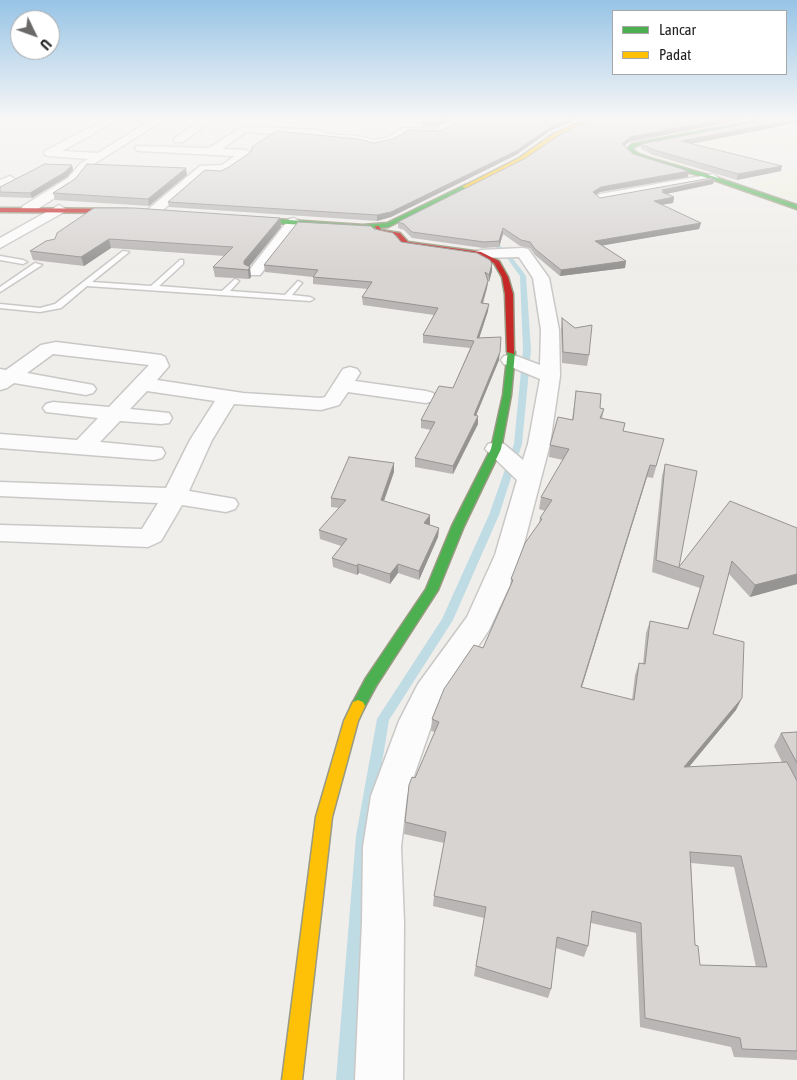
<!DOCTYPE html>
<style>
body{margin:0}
#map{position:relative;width:797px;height:1080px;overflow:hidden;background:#f0eeeb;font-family:"Asap Condensed",sans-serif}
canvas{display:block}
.legend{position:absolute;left:612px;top:10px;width:175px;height:65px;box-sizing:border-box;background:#fff;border:1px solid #a7a7a7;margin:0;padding:6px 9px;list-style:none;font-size:15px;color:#222}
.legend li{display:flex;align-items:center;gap:10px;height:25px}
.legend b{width:25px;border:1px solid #a7a7a7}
.north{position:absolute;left:10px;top:10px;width:50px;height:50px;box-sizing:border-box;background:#fff;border:1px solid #a7a7a7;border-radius:50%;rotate:132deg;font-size:14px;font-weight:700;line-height:20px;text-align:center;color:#222}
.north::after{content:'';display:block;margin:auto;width:18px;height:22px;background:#6a6968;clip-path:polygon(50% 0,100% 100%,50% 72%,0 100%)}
</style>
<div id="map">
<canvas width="797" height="1080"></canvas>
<ul class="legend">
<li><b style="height:6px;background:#4caf50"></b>Lancar</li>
<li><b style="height:6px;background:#ffc107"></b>Padat</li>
</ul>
<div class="north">U</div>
</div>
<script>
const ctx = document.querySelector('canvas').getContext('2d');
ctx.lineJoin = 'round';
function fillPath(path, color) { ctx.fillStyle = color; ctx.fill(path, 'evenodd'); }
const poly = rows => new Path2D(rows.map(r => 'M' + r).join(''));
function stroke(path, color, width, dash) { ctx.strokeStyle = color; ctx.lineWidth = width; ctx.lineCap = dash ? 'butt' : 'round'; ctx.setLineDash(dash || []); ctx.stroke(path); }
const farmland = poly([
 [780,127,797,130,797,150,767,143,688,167,652,157,657,154,638,148,715,132,736,137],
 [797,168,797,200,751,185]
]);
const stream = poly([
 [487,237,491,237,511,256,526,276,531,350,522,444,499,515,453,620,389,720,370,836,354,1080,336,1080,356,836,377,719,442,619,489,515,514,444,523,350,520,276,507,258,487,239,487,237]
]);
const lane = poly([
 [123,251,129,252,92,282,151,286,180,260,183,260,183,264,159,286,222,291,235,279,239,281,230,291,285,295,298,281,302,283,292,295,310,297,314,299,310,301,87,286,61,308,40,312,0,308,0,304,40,308,55,304,123,251],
 [0,256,23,260,27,262,23,264,0,260,0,256],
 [35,263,42,265,0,292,0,287,35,263]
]);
const street = poly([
 [105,119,160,119,162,121,89,167,76,184,33,212,23,212,21,209,23,206,68,178,81,163,88,159,49,156,45,155,44,153,45,151,105,119],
 [114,122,146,123,98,153,62,151,114,122],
 [203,119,214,119,183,142,175,142,174,140,175,138,203,119],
 [456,119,468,119,440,134,408,133,393,142,374,146,358,142,327,140,315,136,246,132,222,149,246,150,251,153,250,155,229,171,207,172,157,215,147,215,145,212,200,166,222,165,235,156,140,151,136,150,135,148,136,146,209,148,244,126,317,130,329,134,358,136,374,140,386,138,403,128,435,129,456,119],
 [713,174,719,178,717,180,600,202,594,198,600,194,713,174],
 [10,176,16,180,14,183,0,189,0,180,10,176],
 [59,205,66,209,64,212,0,248,0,238,59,205],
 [294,218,301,222,260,275,250,275,247,272,250,269,289,219,294,218],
 [523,248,528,249,549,278,559,330,560,376,550,444,521,555,510,585,489,630,442,700,433,721,407,796,401,847,404,922,403,1080,355,1080,362,922,363,847,371,796,399,721,418,684,467,617,495,555,517,480,485,449,488,444,496,442,504,444,523,460,528,444,540,379,504,364,501,360,504,356,511,354,540,365,541,330,533,278,519,257,481,258,476,257,474,254,476,251,481,250,523,248],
 [56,342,161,355,165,357,169,366,157,380,243,393,321,398,325,397,343,369,350,367,357,369,360,373,355,381,426,391,433,393,436,397,433,401,426,403,348,392,339,405,321,410,234,404,212,440,189,491,235,499,238,504,235,509,226,512,182,505,161,541,148,547,0,541,0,525,142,529,158,503,0,496,0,482,166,488,190,440,215,401,147,391,130,409,169,413,172,418,169,423,161,424,120,421,100,442,162,448,165,453,162,458,154,460,0,448,0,434,77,440,98,418,46,412,43,408,46,404,53,402,109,407,149,365,53,354,27,373,93,385,96,389,93,393,86,395,14,383,7,388,0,390,0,369,6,370,41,345,56,342]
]);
const fast = poly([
 [764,119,771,119,646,143,636,146,632,149,639,154,650,158,715,177,797,205,797,209,711,179,646,160,635,156,627,149,632,144,646,141,764,119],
 [465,185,467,188,388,227,363,229,244,221,241,219,244,217,363,225,387,223,465,185],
 [508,350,515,352,511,395,501,449,464,526,438,590,376,686,363,710,358,712,353,710,351,706,366,678,426,589,452,526,491,449,503,395,508,350]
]);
const slow = poly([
 [587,119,592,119,557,136,523,160,467,188,462,187,519,158,553,134,587,119],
 [358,700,363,702,365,706,358,721,332,817,302,1080,282,1080,316,817,344,721,353,702,358,700]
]);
const jam = poly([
 [0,208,128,209,131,211,128,213,0,212,0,208],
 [375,226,379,226,381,230,400,233,408,242,481,252,499,261,508,277,513,294,514,354,507,352,505,294,502,277,494,263,479,256,404,245,396,235,377,232,375,226]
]);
const wall = poly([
 [429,119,452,119,435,127,422,127,422,122],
 [592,119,745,119,629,142,624,146,633,154,688,177,600,192,596,195,600,198,714,179,713,184,666,194,674,197,673,203,662,205,701,223,699,229,602,245,626,261,625,268,560,276,535,255,530,248,520,246,503,234,499,247,483,248,412,238,404,230,398,228,398,222,526,158],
 [771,119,797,119,797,125,791,124,691,144,781,171,737,180,653,155,641,149,641,144],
 [440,131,550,131,516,155,391,217,377,221,169,207,168,202,221,171],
 [72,165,73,170,67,177,32,198,0,197,0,187],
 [187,175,149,206,55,200,53,193,75,179],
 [280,218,281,227,249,267,251,277,249,279,215,277,213,267,225,256,111,248,84,266,33,260,30,251,46,241],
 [374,229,401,242,492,264,492,271,489,282,488,281,487,288,483,304,488,311,479,338,499,360,476,415,478,424,453,474,415,467,415,458,431,430,421,428,421,420,453,388,470,348,423,343,423,335,434,315,363,305,362,297,368,289,313,284,313,277,265,272,264,265],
 [562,318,575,328,589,355,587,366,562,363,561,329],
 [576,391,600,408,604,409,602,419,625,423,623,432,664,439,653,478,647,477,582,687,632,700,635,675,639,663,643,664,646,633,650,621,687,629,700,588,652,572,662,476,665,464,679,567,797,528,797,584,750,597,729,574,713,634,736,710,689,767,782,762,774,746,781,733,797,732,797,1060,734,1057,731,1047,640,1027,636,933,591,923,588,946,584,957,556,948,551,989,548,998,474,976,484,918,433,906,434,896,444,843,404,834,405,822,415,778,435,732,431,731,432,719,483,648,510,588,511,579,539,523,540,518,545,511,539,509,541,497,563,460,549,457,550,445,572,420],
 [691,863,734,867,756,967,700,965,695,945],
 [394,463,394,472,384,501,430,524,429,525,439,528,438,537,419,580,398,573,390,584,359,573,357,575,333,567,332,558,341,546,320,539,319,530,339,508,331,507,331,498]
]);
const shadedWall = poly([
 [443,119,452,119,435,127,435,123],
 [569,119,578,119,550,131,516,155,391,217,377,221,377,215,551,127],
 [724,119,745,119,629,142,621,149,622,144,630,137],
 [792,120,791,124,680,146,681,141],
 [72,165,73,170,67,177,32,198,30,193],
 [782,166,781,171,737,180,738,174],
 [186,168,187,175,149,206,148,199],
 [689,171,688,177,600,192,592,197,593,192,601,187],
 [714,179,713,184,666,194,661,198,662,190],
 [674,197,673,203,653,206,654,201],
 [280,218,281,227,246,270,245,270,244,261],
 [701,223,699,229,594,247,595,241],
 [503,228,503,234,499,247,499,241],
 [109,239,111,248,84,266,81,257],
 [626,261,625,268,560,276,561,270],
 [492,264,492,271,489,282,489,275],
 [250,267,251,277,249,279,248,270],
 [488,281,487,288,480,311,481,303],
 [489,304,488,311,477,345,477,338],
 [500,352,499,360,473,423,474,415],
 [478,416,478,424,453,474,453,466],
 [394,463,394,472,381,509,381,500],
 [650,465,647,477,578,699,581,687],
 [430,515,430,524,424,532,424,523],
 [439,528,438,537,419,580,419,571],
 [358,564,359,573,357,575,357,566],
 [398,564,398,573,390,584,390,574],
 [797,574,797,584,750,597,755,585],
 [742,698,736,710,679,779,684,767]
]);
const building = poly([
 [429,119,443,119,435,123,422,122,429,119],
 [464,119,569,119,551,127,516,151,391,212,377,215,168,202,205,170,221,171,229,167,251,152,252,147,276,131,358,139,374,143,393,139,409,130,440,131,464,119],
 [592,119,724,119,630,137,622,144,633,154,689,171,601,187,593,192,600,198,711,178,714,179,662,190,666,191,662,192,674,197,654,201,701,223,595,241,626,261,561,270,535,249,530,242,521,240,503,228,499,241,484,242,412,232,404,224,398,222,526,158,561,134,592,119],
 [771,119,797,119,797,121,792,120,681,141,782,166,738,174,654,150,641,144,771,119],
 [45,164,72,165,65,172,30,193,0,192,0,187,45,164],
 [87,164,186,168,148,199,53,193,75,179,87,164],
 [94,208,134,208,280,218,244,261,244,264,250,267,248,270,213,267,233,247,109,239,81,257,30,251,46,241,55,239,57,233,94,208],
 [298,222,371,226,374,229,393,233,401,242,477,253,490,260,492,264,489,275,485,272,488,281,481,303,489,304,477,338,501,337,500,352,474,415,478,416,453,466,415,458,435,422,421,420,439,386,453,388,474,341,423,335,438,308,362,297,372,282,313,277,318,270,264,265,298,222],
 [562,318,575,328,592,325,589,355,563,352,562,318],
 [576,391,601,394,600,408,604,409,600,418,625,423,623,431,664,439,656,466,650,465,581,687,634,700,639,663,645,664,650,621,688,629,704,576,656,560,665,464,697,471,679,567,730,501,797,528,797,574,755,585,732,561,713,634,744,642,742,698,684,767,787,762,797,781,797,1051,742,1049,740,1038,645,1018,641,923,592,911,588,946,557,937,551,989,476,966,486,907,434,896,446,832,405,822,409,785,412,777,415,778,439,722,432,719,444,689,474,645,483,648,513,580,511,579,525,543,542,519,540,518,552,500,541,497,569,449,550,445,558,417,573,420,576,391],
 [690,852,741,856,767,967,700,965,698,946,695,945,690,852],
 [349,457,394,463,381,500,430,515,424,523,439,528,419,571,398,564,390,574,358,564,357,566,332,558,347,539,319,530,346,500,331,498,349,457],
 [797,732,797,763,781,733,797,732]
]);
fillPath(farmland, '#efefdf');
fillPath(stream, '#bfdbe3');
stroke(lane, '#c9c8c7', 3);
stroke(street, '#c9c8c7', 3);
stroke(fast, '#999a82', 3);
stroke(slow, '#999a82', 3);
stroke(jam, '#999a82', 3);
fillPath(lane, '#fdfcfc');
fillPath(street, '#fdfcfc');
fillPath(fast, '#4caf50');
fillPath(slow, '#ffc107');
fillPath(jam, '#c62828');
fillPath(wall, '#b9b6b5');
fillPath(shadedWall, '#969493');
fillPath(building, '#d7d4d2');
stroke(building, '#969493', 1);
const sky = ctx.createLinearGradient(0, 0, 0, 270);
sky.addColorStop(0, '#97c4e6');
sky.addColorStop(0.44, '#f8f7f6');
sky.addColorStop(1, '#f8f7f600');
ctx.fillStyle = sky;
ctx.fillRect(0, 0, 797, 270);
</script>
